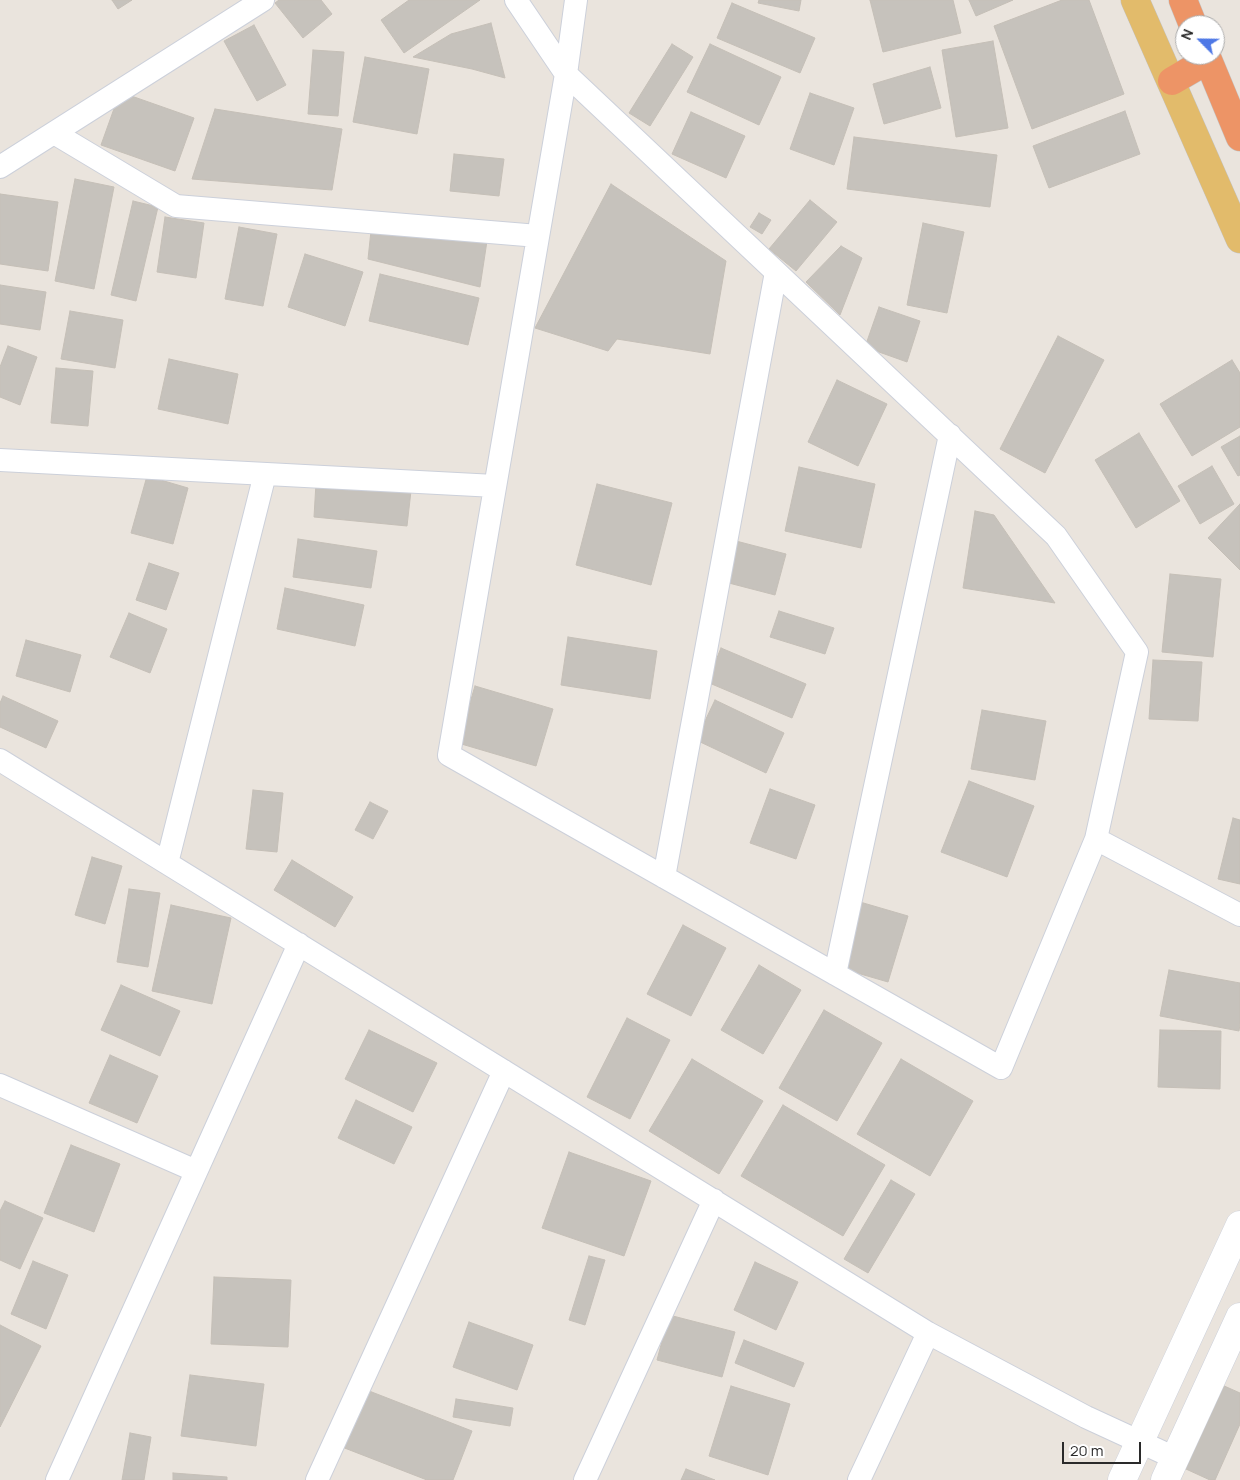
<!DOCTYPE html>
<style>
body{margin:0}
#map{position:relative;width:1240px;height:1480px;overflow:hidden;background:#eae4dd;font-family:Manrope,sans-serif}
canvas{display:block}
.north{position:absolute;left:1175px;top:15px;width:50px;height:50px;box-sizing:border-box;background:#fff;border:1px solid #aaa;border-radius:50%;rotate:293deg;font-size:14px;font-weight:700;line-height:20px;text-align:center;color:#2a2a2a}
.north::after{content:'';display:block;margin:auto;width:18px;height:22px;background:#4e78e6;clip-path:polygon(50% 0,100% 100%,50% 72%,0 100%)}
.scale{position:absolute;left:1062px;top:1442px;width:79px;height:22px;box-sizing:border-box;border:2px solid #2a2a2a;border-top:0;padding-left:6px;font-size:15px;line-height:18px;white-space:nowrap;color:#2a2a2a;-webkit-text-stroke:4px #fff;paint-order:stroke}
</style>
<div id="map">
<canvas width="1240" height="1480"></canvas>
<div class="north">N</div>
<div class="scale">20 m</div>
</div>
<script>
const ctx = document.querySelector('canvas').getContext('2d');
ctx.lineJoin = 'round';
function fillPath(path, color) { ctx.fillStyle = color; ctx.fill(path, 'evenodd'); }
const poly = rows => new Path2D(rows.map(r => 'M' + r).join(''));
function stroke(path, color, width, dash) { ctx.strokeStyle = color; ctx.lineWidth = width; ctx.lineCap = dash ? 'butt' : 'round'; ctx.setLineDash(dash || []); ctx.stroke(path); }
const building = poly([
 [112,0,132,0,118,9,112,0],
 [279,0,321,0,332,14,303,38,275,3,279,0],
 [409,0,480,0,404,53,381,20,409,0],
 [759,0,801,0,799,11,758,3,759,0],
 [870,0,953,0,961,33,883,52,870,0],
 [969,0,1013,0,976,16,969,0],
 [1062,0,1089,0,1124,94,1032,129,994,26,1062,0],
 [732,3,815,38,800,73,717,38,732,3],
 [491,23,505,78,472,69,413,57,451,34,491,23],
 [254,25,286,85,257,101,224,41,254,25],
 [993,41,1008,128,956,137,942,50,993,41],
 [672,44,693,57,650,126,629,113,672,44],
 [710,44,781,77,759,125,687,92,710,44],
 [313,50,344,52,338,116,308,114,313,50],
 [365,57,429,69,417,134,353,122,365,57],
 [930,67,941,108,884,124,873,84,930,67],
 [120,92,194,118,175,171,101,145,120,92],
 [810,93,854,108,834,165,790,149,810,93],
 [215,109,342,129,332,190,192,179,215,109],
 [1125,111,1140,154,1049,188,1033,146,1125,111],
 [691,112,745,136,726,178,672,154,691,112],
 [854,137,997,155,990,207,847,189,854,137],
 [454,154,504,159,499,196,450,191,454,154],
 [75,179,114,187,94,289,55,281,75,179],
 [611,184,726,261,710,354,617,339,608,351,535,328,611,184],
 [0,194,58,202,48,271,0,264,0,194],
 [810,200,837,222,796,271,769,249,810,200],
 [133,201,158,207,136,301,111,295,133,201],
 [759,213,771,220,762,234,750,227,759,213],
 [165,217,204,223,196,278,157,272,165,217],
 [923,223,964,232,947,313,907,305,923,223],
 [239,227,277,234,263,306,225,299,239,227],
 [371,231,487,241,480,287,368,259,371,231],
 [841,246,862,258,840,315,806,282,841,246],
 [305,254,363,272,345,326,288,307,305,254],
 [380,274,479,298,468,345,369,321,380,274],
 [0,285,46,292,40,330,0,324,0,285],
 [879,307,920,321,907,362,865,347,879,307],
 [70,311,123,320,115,368,61,359,70,311],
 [1058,336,1104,360,1045,473,1000,449,1058,336],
 [8,346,37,357,20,405,0,397,0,367,8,346],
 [169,359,238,374,228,424,158,409,169,359],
 [1232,360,1240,373,1240,427,1192,456,1160,404,1232,360],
 [56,368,93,371,88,426,51,423,56,368],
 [837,380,887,404,858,466,808,442,837,380],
 [1139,433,1180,501,1136,528,1095,460,1139,433],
 [1240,436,1240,475,1238,476,1221,447,1240,436],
 [1212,466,1234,504,1200,524,1178,486,1212,466],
 [799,467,875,484,861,548,785,531,799,467],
 [147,476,188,488,173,544,131,533,147,476],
 [316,483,411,491,407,526,314,517,316,483],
 [597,484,672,503,651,585,576,565,597,484],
 [1240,504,1240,570,1208,538,1240,504],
 [975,511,994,515,1055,603,963,588,975,511],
 [298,539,377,551,371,588,293,577,298,539],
 [736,541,786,554,775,595,725,582,736,541],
 [149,563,179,573,166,610,136,600,149,563],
 [1170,574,1221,579,1213,657,1162,652,1170,574],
 [285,588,364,605,355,646,277,629,285,588],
 [779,611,834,628,825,654,770,637,779,611],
 [129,613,167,629,150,673,110,657,129,613],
 [568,637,657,651,650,699,561,685,568,637],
 [26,640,81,655,70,692,16,676,26,640],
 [721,648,806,684,792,718,707,682,721,648],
 [1153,660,1202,662,1198,721,1149,719,1153,660],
 [475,686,553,709,536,766,458,743,475,686],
 [3,696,58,721,46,748,0,727,0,703,3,696],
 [715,700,784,733,766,773,696,740,715,700],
 [982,710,1046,721,1035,780,971,769,982,710],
 [969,781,1034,806,1007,877,941,852,969,781],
 [770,789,815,805,796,859,750,843,770,789],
 [253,790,283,793,277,852,246,849,253,790],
 [370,802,388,811,373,839,355,830,370,802],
 [1233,818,1240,820,1240,884,1218,879,1233,818],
 [92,857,122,866,105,924,75,915,92,857],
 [292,860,353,897,335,927,274,890,292,860],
 [129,889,160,893,148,967,117,962,129,889],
 [860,902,908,916,888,982,840,968,860,902],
 [171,905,231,918,212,1004,152,991,171,905],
 [683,925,726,948,691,1016,647,994,683,925],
 [759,965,801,990,763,1054,721,1030,759,965],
 [1169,970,1240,983,1240,1024,1239,1031,1160,1016,1169,970],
 [121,985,180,1011,160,1056,101,1030,121,985],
 [824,1010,882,1043,837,1121,779,1088,824,1010],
 [627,1018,670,1040,630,1119,587,1097,627,1018],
 [369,1030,437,1063,413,1112,345,1079,369,1030],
 [1160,1030,1221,1031,1220,1089,1158,1087,1160,1030],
 [110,1055,158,1076,137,1123,89,1103,110,1055],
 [692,1059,763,1101,719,1174,649,1131,692,1059],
 [901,1059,973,1101,930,1176,857,1134,901,1059],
 [356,1100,412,1127,394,1164,338,1138,356,1100],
 [783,1105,885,1165,843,1236,741,1176,783,1105],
 [71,1145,120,1164,94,1232,44,1213,71,1145],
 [569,1152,651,1181,624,1256,542,1228,569,1152],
 [891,1180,915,1194,868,1273,844,1259,891,1180],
 [5,1201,43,1218,20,1269,0,1260,0,1211,5,1201],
 [589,1256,605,1260,585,1325,569,1320,589,1256],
 [33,1261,68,1275,46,1329,11,1314,33,1261],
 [755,1262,798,1282,776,1330,734,1310,755,1262],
 [214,1277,291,1280,288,1347,211,1344,214,1277],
 [669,1315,735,1332,722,1377,657,1360,669,1315],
 [469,1322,533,1345,517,1390,453,1367,469,1322],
 [0,1325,41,1346,0,1427,0,1325],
 [744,1340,804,1363,794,1387,735,1363,744,1340],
 [190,1375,264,1384,256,1446,181,1436,190,1375],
 [1213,1381,1240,1393,1240,1424,1215,1480,1210,1480,1175,1464,1213,1381],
 [731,1386,790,1404,768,1475,709,1456,731,1386],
 [364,1389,472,1431,453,1480,427,1480,342,1447,364,1389],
 [456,1399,513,1408,510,1426,453,1417,456,1399],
 [130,1433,151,1437,144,1480,122,1480,130,1433],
 [686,1469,715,1480,681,1480,686,1469],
 [173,1473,227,1477,227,1480,173,1480,173,1473]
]);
const street = poly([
 [516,0,566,74,1056,536,1137,652,1096,839,1001,1068,449,755,566,74,576,0],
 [54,133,176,206,538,236],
 [0,167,263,0],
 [0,460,495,486],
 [0,760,928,1333,1086,1417,1175,1458],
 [1096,839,1240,915],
 [167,863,265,474],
 [664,877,776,272],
 [835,974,950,435],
 [0,1085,196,1171],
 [57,1480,299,944],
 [317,1480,504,1071],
 [585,1480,714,1200],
 [859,1480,928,1333]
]);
const secondary = poly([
 [1122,1480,1240,1225],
 [1165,1480,1240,1317]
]);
const primary = poly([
 [1135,0,1240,239]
]);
const highway = poly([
 [1183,0,1193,25],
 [1206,55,1240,137],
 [1172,81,1208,60]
]);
fillPath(building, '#c6c2bc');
stroke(building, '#c5bfb7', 1);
stroke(street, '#ccd0da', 24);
stroke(secondary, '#ccd0da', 29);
stroke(primary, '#c3c3c3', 29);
stroke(highway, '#c3c3c3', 29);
stroke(street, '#fff', 22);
stroke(secondary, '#fff', 28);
stroke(primary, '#e2bb6b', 28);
stroke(highway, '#ed9466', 28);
</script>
